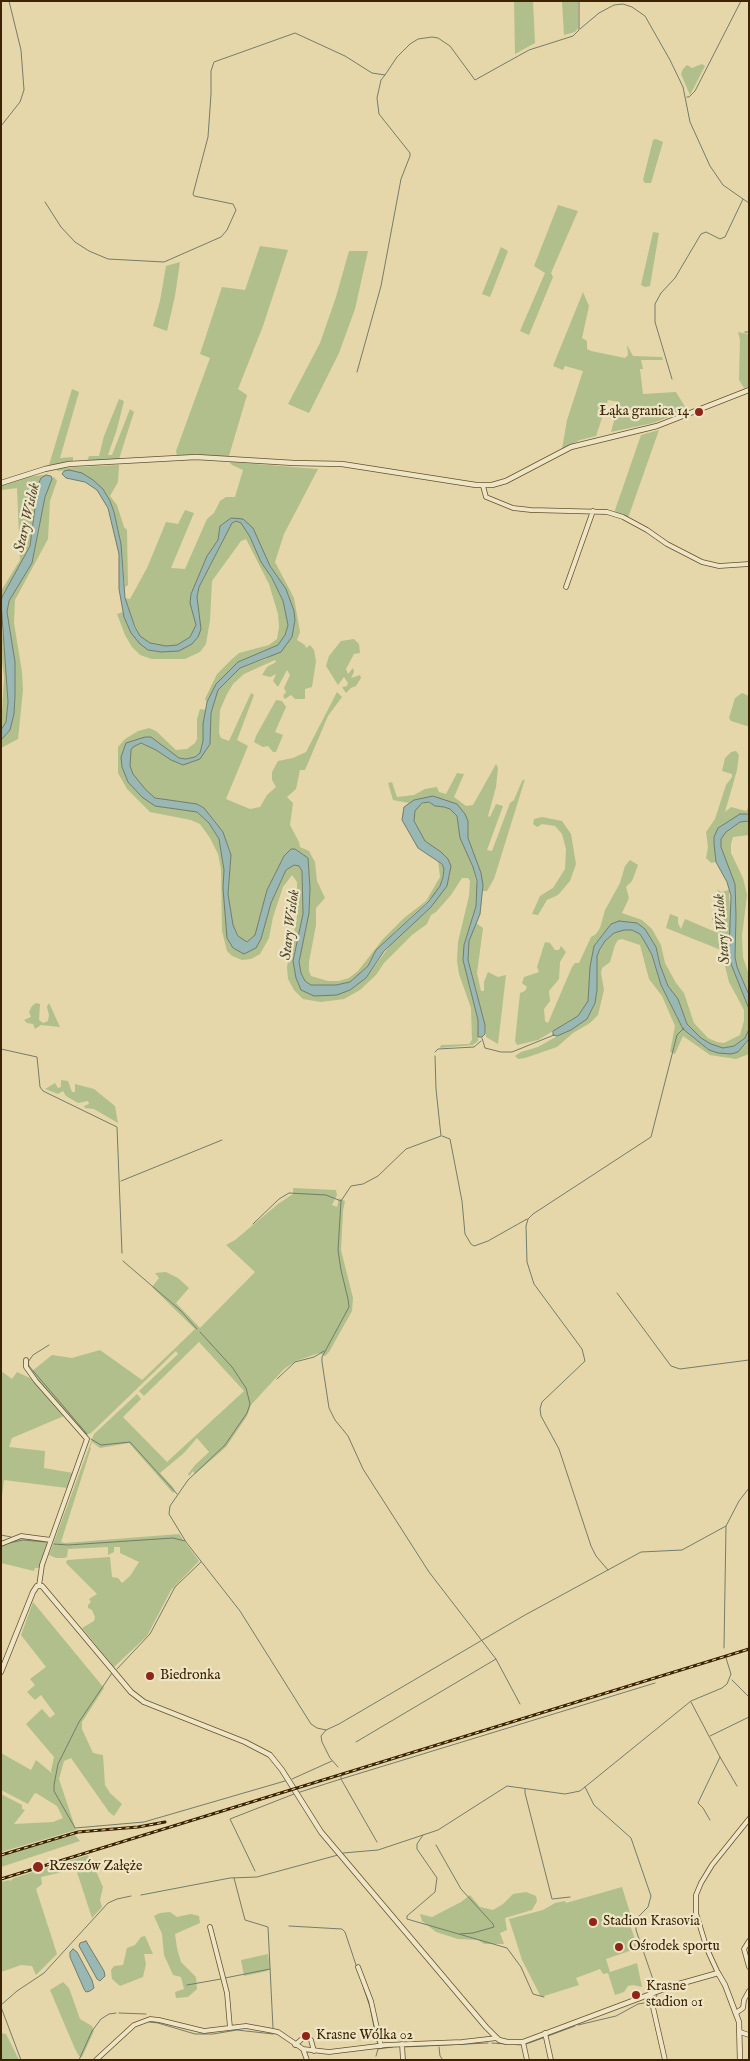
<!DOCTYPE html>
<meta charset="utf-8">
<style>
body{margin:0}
#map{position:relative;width:750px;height:2061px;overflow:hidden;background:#e5d7a9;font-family:"IM FELL English",serif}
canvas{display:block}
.frame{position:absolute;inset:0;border:2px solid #3c2402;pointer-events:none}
</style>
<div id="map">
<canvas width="750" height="2061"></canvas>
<div class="frame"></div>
</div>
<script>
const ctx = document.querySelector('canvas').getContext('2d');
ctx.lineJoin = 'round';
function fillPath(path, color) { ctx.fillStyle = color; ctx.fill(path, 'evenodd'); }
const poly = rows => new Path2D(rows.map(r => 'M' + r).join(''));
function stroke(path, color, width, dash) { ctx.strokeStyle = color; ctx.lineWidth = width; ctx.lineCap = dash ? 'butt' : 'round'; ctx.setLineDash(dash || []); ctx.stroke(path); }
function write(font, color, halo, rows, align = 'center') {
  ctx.font = font + ' "IM FELL English",serif'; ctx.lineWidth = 4.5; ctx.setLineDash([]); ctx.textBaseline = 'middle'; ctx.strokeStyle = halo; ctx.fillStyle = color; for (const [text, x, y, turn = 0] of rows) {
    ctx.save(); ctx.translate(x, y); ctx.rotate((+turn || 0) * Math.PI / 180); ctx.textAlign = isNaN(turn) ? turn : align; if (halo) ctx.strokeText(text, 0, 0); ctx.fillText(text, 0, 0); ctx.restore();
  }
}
const green = poly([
 [514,1,533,1,535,43,515,54],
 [562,1,578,1,578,28,575,32,564,35],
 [702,64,705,66,690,95,681,74,683,69,687,65,692,68],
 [656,139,663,142,651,183,645,183,643,180,653,140],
 [558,205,578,211,551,273,553,277,529,335,520,331,545,273,534,266],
 [653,232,659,233,650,286,645,287,641,285],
 [260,246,288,250,263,326,238,389,247,395,229,456,177,456,176,451,210,358,200,354,222,287,245,290],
 [501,247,508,251,490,297,482,294],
 [349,251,368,251,355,309,339,353,309,413,288,404,320,343,336,297],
 [180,262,175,296,167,331,153,326,160,301,166,266],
 [583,292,589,306,582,338,587,341,587,349,591,351,625,358,628,355,627,345,633,356,662,357,663,360,641,360,643,369,640,369,643,394,676,392,687,410,653,423,611,432,619,402,608,400,596,436,580,440,562,449,567,420,583,371,565,366,563,370,553,366],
 [738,332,748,334,749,336,749,387,744,388,739,380,740,340],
 [72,389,79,392,60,458,73,457,73,462,49,465],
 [119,399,124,401,117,429,108,455,112,455,130,409,134,412,119,459,87,461,89,456,99,456,104,436],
 [659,430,628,518,614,513,641,435],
 [231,462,318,469,284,534,275,562,294,598,300,632,297,640,305,645,306,648,310,645,314,650,316,661,312,687,305,689,305,699,295,699,291,695,285,699,283,696,286,692,284,688,290,675,287,670,278,687,273,681,276,674,270,677,262,675,267,667,276,662,275,660,244,674,233,684,227,694,220,710,219,733,221,738,229,741,251,693,254,695,237,740,248,746,226,799,250,809,260,807,267,795,276,787,272,780,272,772,278,761,293,758,306,752,337,692,342,697,328,716,305,770,300,770,296,789,287,797,293,803,290,825,299,842,300,847,309,851,315,862,317,881,325,898,316,908,316,925,309,962,309,971,311,976,328,981,339,981,349,978,358,971,383,939,404,918,426,901,440,877,438,860,445,869,440,886,435,894,376,950,368,966,350,982,336,985,311,985,305,981,301,973,299,962,309,913,310,888,308,858,295,849,284,856,267,890,255,935,247,942,241,940,233,925,228,894,231,855,223,832,204,808,197,804,155,798,146,790,133,774,130,766,131,750,133,747,141,743,156,750,171,760,189,763,210,744,211,713,217,690,240,668,266,659,292,636,295,620,294,611,286,589,270,566,253,529,231,518,220,526,218,540,207,556,191,594,196,625,190,637,177,645,166,646,150,643,140,636,131,616,125,598,130,599,147,568,166,522,178,524,185,510,194,513,171,568,185,569,207,519,214,513,220,501,226,497,235,497,243,470,232,465,230,463],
 [119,465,118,482,110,496,117,505,124,527,127,530,128,585,125,587,121,544,114,512,110,501,103,489,69,470,57,471,58,468],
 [43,475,46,475,41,478,38,485,30,546,2,597,1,602,1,591,20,560,17,488,1,490,1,485,26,477],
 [54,477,57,481,50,501,48,539,15,600,14,623,22,672,23,690,18,739,1,748,1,740,10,730,14,714,15,696,15,662,7,612,9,601,32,563,45,497,51,478],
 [236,521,241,523,250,537,261,562,272,578,283,601,288,625,285,635,278,645,238,662,216,684,207,702,205,699,217,674,231,660,239,653,269,645,277,639,279,627,278,614,269,584,246,539,241,541,212,581,210,620,206,644,200,652,185,659,152,659,140,655,132,647,125,635,117,614,123,612,131,633,156,652,179,651,198,637,197,597,199,587,232,523],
 [1,620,7,676,8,702,6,722,1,730,4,677,1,653],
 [354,639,359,644,360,653,354,654,346,669,348,674,353,668,354,672,351,678,360,675,361,678,356,686,351,688,346,693,342,687,347,686,348,683,344,677,338,685,326,666,329,656,341,641],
 [742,693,749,696,749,725,747,726,731,721,729,718,735,698],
 [276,700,282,701,286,707,275,732,283,735,276,752,273,752,268,746,263,747,254,742,256,736],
 [200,709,206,710,203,741,200,753,195,757,186,759,179,758,169,752,135,740,121,757,155,806,197,812,209,823,219,839,224,870,223,888,233,949,261,938,271,903,286,870,294,865,299,866,302,871,303,914,293,961,301,990,350,990,366,978,391,944,431,907,450,875,450,866,448,859,425,841,414,821,415,811,418,806,426,802,450,809,457,816,460,838,473,867,478,890,476,906,464,945,463,960,478,1020,478,1041,473,1045,440,1048,441,1045,469,1044,472,1040,471,1008,459,974,457,961,458,942,469,896,470,881,468,878,462,878,451,895,436,912,431,915,427,924,412,935,384,963,376,975,360,990,344,999,321,1002,303,999,294,990,288,979,287,967,297,917,297,882,292,875,283,887,273,917,269,938,260,954,251,959,242,960,232,956,227,951,222,931,221,869,218,854,210,838,200,824,191,820,150,812,127,789,118,773,118,747,125,739,138,731,149,728,156,731,176,750,187,749,195,743,197,739,197,719],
 [736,751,739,755,737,770,725,812,731,807,746,811,749,807,749,814,747,813,714,837,716,862,711,863,706,858,708,847,706,832,715,819,726,785,732,777,732,774,722,771,725,758,731,752],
 [496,764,498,768,496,787,488,816,490,817,496,804,503,806,487,850,492,851,510,803,514,800,522,781,525,779,494,879,487,891,483,891,481,873,468,838,468,821,457,804,418,799,409,803,393,800,388,783,392,782,397,797,414,795,425,789,437,787,439,792,446,794,457,773,464,774,454,797,466,806,473,805],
 [542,817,562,821,571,834,576,864,570,881,558,895,547,900,538,915,532,914,540,896,553,888,565,869,566,849,562,834,555,826,542,824,537,827,533,824,534,819],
 [749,821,749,835,733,837,731,844,731,853,743,878,747,895,742,936,743,957,749,975,749,995,737,967,735,957,736,916,726,861,721,847,721,839,725,832,740,822],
 [630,860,638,865,632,881,626,887,629,898,622,913,642,920,652,929,661,945,665,963,676,983,684,993,694,1023,708,1038,717,1042,724,1043,740,1035,744,1021,744,1010,729,982,721,950,666,928,670,914,678,917,678,923,681,929,685,919,718,933,722,929,712,919,714,915,723,914,726,911,724,900,717,889,721,892,729,890,731,929,729,952,749,1009,749,1030,745,1038,734,1046,723,1048,711,1044,701,1038,687,1024,678,999,668,986,660,965,656,947,645,930,637,923,619,921,611,924,594,946,590,967,588,1001,584,1008,578,1016,538,1040,517,1045,515,1041,520,993,525,991,527,987,522,983,524,977,539,972,537,967,545,942,550,943,555,950,559,950,561,946,566,952,560,962,559,979,549,991,550,1001,544,1009,545,1021,548,1023,572,967,575,963,579,963,591,937,596,934,600,928,605,910,620,883,625,866],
 [476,923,483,928,477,973,481,991,484,991,484,982,488,972,498,977,506,975,498,1044,486,1037,485,1025,468,960,469,941],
 [624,930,632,930,640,934,646,944,652,955,661,985,683,1029,709,1050,744,1046,749,1039,749,1054,736,1059,710,1055,683,1036,675,1054,670,1052,675,1026,662,996,649,979,640,945,622,939,618,940,615,945,610,962,602,968,601,973,604,990,598,1015,590,1023,573,1033,557,1047,525,1058,518,1059,515,1056,521,1052,538,1047,587,1019,595,1003,597,990,597,956,605,941,614,933],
 [36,1003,40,1004,39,1020,43,1023,48,1021,49,1015,47,1007,49,1003,60,1027,41,1025,35,1029,33,1024,27,1023,24,1020,31,1017,29,1012,32,1006],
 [61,1080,68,1081,72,1092,75,1092,75,1084,94,1089,115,1106,118,1123,94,1109,85,1108,84,1106,89,1104,88,1101,78,1103,66,1096,63,1091,58,1094,45,1089,55,1083,58,1088,61,1087],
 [293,1188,336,1190,337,1195,332,1205,337,1207,339,1198,345,1201,343,1211,341,1250,353,1298,352,1311,329,1352,325,1356,319,1353,296,1361,284,1369,251,1405,247,1416,226,1447,195,1474,193,1471,189,1476,188,1474,195,1465,209,1452,197,1438,184,1453,160,1473,173,1487,175,1491,173,1493,129,1443,100,1448,92,1442,90,1447,91,1448,61,1542,65,1543,179,1534,199,1561,171,1590,147,1636,114,1667,82,1628,94,1621,95,1617,92,1610,88,1608,88,1605,91,1602,89,1599,97,1594,66,1563,67,1560,110,1557,112,1577,118,1578,122,1583,130,1576,139,1562,120,1553,120,1547,114,1547,114,1552,108,1555,108,1547,68,1549,67,1557,64,1558,56,1558,49,1555,94,1434,137,1394,141,1399,123,1417,167,1462,244,1391,199,1342,144,1396,139,1391,178,1354,176,1351,91,1433,86,1435,31,1372,52,1355,72,1358,100,1350,142,1380,195,1329,152,1287,159,1278,155,1273,166,1272,178,1278,189,1288,176,1303,200,1328,255,1272,226,1245,235,1240,278,1204,293,1194],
 [1,1371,12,1379,17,1372,30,1378,31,1377,63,1414,64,1416,12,1438,9,1447,45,1451,44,1468,73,1473,67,1488,4,1480,1,1504],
 [20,1538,46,1541,48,1544,39,1568,35,1568,34,1571,1,1563,1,1545],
 [33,1602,104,1688,82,1722,82,1729,93,1753,103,1755,105,1785,110,1793,122,1804,114,1816,109,1812,71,1758,64,1761,59,1779,76,1830,1,1852,1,1794,22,1805,22,1809,25,1810,14,1824,53,1822,63,1818,57,1806,36,1793,34,1794,28,1804,1,1790,1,1753,31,1770,36,1760,53,1774,51,1771,54,1757,26,1724,42,1709,50,1718,55,1714,41,1695,35,1700,27,1692,35,1685,30,1679,46,1667,21,1635],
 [75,1835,80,1841,1,1867,1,1856],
 [88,1855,91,1862,97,1860,97,1867,95,1869,103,1887,100,1900,102,1907,92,1918,76,1869,41,1877,42,1884,36,1889,57,1954,36,1975,32,1966,21,1965,1,1972,1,1882,9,1880,10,1881,14,1878],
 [622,1887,632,1919,631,1928,638,1948,606,1959,610,1972,637,1963,642,1987,633,1985,628,1986,624,1992,615,1995,608,1973,603,1974,600,1969,576,1978,579,1985,541,1997,522,1960,509,1919,543,1910,555,1903,565,1901,566,1903],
 [526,1892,536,1896,537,1901,532,1910,505,1918,507,1930,500,1933,504,1944,484,1944,478,1940,458,1939,436,1932,422,1921,420,1914,432,1917,461,1902,470,1895,480,1907,493,1910,503,1904,513,1894],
 [170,1912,177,1917,191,1914,199,1916,200,1923,175,1934,177,1948,181,1962,196,1977,197,1989,188,1997,176,1998,175,1992,184,1989,181,1977,173,1975,164,1955,162,1934,154,1916,160,1913],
 [145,1936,153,1954,144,1954,146,1964,143,1977,120,1986,112,1979,111,1970,114,1966,123,1965,127,1948,135,1945,141,1937],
 [268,1954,270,1968,267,1971,244,1976,241,1960],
 [63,1982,69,1988,80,2019,92,2026,94,2031,82,2057,79,2056,75,2049,50,1990],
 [1,2033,6,2034,19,2060,1,2060]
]);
const water = poly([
 [69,470,82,473,93,480,103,489,110,501,114,512,121,544,125,598,135,627,140,636,150,643,166,646,177,645,190,637,196,625,190,603,191,594,207,556,218,540,220,526,231,518,243,519,253,528,270,566,286,589,294,611,295,620,292,637,281,652,240,668,218,690,211,713,210,744,200,759,183,765,171,760,156,750,141,743,133,747,131,750,130,766,133,774,146,790,155,798,197,804,204,808,223,832,231,855,228,894,233,925,238,936,247,942,255,935,267,890,284,856,291,849,295,849,308,858,310,888,309,913,299,962,301,973,305,981,311,985,336,985,350,982,368,966,376,950,429,901,440,886,443,877,444,869,442,864,418,848,402,820,404,807,414,800,433,796,457,804,465,814,468,821,468,838,481,873,483,885,480,914,469,941,468,960,485,1025,485,1034,482,1037,478,1037,478,1020,463,960,464,945,476,906,477,881,473,867,460,838,457,816,450,809,444,807,435,806,429,802,422,803,415,811,414,821,425,841,441,852,448,859,451,866,447,886,431,907,384,951,366,978,350,990,337,995,314,996,301,990,296,978,293,961,303,914,302,871,299,866,294,865,286,870,271,903,261,939,256,948,244,954,233,948,227,938,223,888,224,870,219,839,209,823,197,812,155,806,142,797,128,782,122,767,121,757,126,743,145,737,151,737,179,758,186,759,195,757,200,753,203,741,203,724,207,702,216,684,238,662,278,645,285,635,288,625,283,601,272,578,261,562,250,537,241,523,236,521,232,523,199,587,197,597,201,629,198,637,192,644,179,651,161,652,148,650,140,644,131,633,124,617,119,589,119,554,108,508,97,490,85,482,66,478,62,474,64,471,69,470],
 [46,475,51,476,52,479,45,497,32,563,9,601,7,612,15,662,15,696,14,714,10,730,1,740,1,730,6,722,8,702,1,602,2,597,30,546,38,485,41,478,46,475],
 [740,814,749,814,749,821,740,822,726,832,721,839,721,847,735,884,736,916,735,957,737,967,749,995,749,1009,731,964,729,952,731,896,727,882,716,862,714,844,714,837,718,828,740,814],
 [619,921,637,923,645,929,656,947,660,965,668,986,678,999,687,1024,701,1038,711,1044,723,1048,734,1046,745,1038,749,1029,749,1039,738,1052,731,1054,718,1053,709,1050,683,1029,661,985,652,955,646,944,640,934,632,930,624,930,614,933,605,941,600,949,597,956,597,990,595,1003,587,1019,571,1030,557,1036,553,1035,553,1031,578,1016,588,1001,590,967,594,946,611,924,619,921],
 [86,1941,104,1971,105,1976,100,1981,97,1979,79,1946,80,1943,86,1941],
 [73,1949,77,1952,92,1980,94,1988,90,1991,86,1992,84,1989,70,1957,70,1952,73,1949]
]);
const stream = poly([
 [580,29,599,13,614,5,623,4,632,7,645,16,670,60,683,87,690,122,710,166,723,185,743,199,725,237,720,239,706,232,701,234,675,278,661,293,655,304,655,322,672,379],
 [687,97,689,97,695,91,741,1],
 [1,126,20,102,24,90,21,50,9,1],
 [743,199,749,203],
 [45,202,61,227,75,242,89,251,108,259,164,262,221,237,227,230,236,210,233,204,194,196,193,194,208,137,211,94,211,71,214,62,295,33,345,56,372,73,385,75,397,57,410,44,418,39,432,37,438,38,450,46,475,80,529,50,573,36,579,30,579,1],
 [745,332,749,332],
 [357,372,381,286,401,179,410,156,410,153,379,114,377,98,381,80,385,75],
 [482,1038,485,1048,501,1052,512,1052,554,1035],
 [1,1049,37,1057,40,1087,43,1091,117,1127,122,1253],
 [435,1052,438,1049,474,1047,481,1041],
 [442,1136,450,1139,462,1201,465,1234,471,1244,474,1246,488,1241,527,1219],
 [121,1181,222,1140],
 [253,1224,279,1199,289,1193,326,1195,341,1201],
 [123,1261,180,1310,197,1329],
 [617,1293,671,1366,680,1369,749,1360],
 [200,1332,232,1367,246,1388,250,1404,247,1413,225,1445,188,1480,170,1506,169,1514,186,1542,240,1611,311,1724,317,1728,326,1730],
 [49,1345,33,1355,28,1362,29,1366,87,1434],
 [277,1379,295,1362,314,1357,324,1351],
 [91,1439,101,1445,130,1442,177,1494],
 [1,1535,11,1537],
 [9,1543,23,1540,46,1542],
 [54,1544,68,1545,173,1538,185,1541],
 [608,1570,596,1556,591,1546,559,1449,541,1416,540,1409,542,1402,585,1361,582,1349,534,1284,527,1262,526,1226,528,1219,533,1214,651,1137,677,1035,684,1028],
 [724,1648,726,1526,739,1501,749,1488],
 [496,1659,520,1704],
 [117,1669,150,1634,175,1587,201,1562],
 [112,1673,79,1722,58,1764,54,1785,54,1791,75,1828,144,1822,285,1781],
 [732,1680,749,1697],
 [691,1702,720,1757,698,1803,703,1808,710,1820],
 [710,1736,749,1717],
 [356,1742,496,1659,429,1572,363,1469,348,1436,335,1420,329,1408,322,1362,322,1357,349,1307,348,1299,341,1270,338,1250,341,1201,351,1186,363,1184,378,1176,406,1149,441,1136,436,1089,435,1056],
 [720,1757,737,1786],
 [338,1767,330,1758,322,1742,321,1736,326,1730,339,1724,525,1615,641,1552,682,1550,726,1526],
 [292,1779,332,1761],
 [585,1787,594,1805,631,1838,651,1896,648,1907,636,1919,636,1930,656,1988],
 [525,1789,525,1793,552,1899,570,1897],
 [297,1793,341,1779,341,1776],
 [423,1835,417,1844,417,1849,437,1878,435,1892,407,1916,407,1919,507,1948,521,1967,533,1994,544,1997],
 [377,1842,341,1779,655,1683],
 [436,1845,461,1889,493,1924,494,1927,473,1933,460,1934],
 [343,1853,378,1850,438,1830,507,1786,565,1794,580,1791,691,1701,722,1688,727,1684,731,1674,726,1658],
 [255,1871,230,1819,294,1794],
 [234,1878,245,1920,268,1927,273,2028],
 [141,1895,230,1878,257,1877,338,1855],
 [289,1926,342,1929,345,1932,370,2007,377,2042],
 [225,1978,270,1969],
 [187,1985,221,1979],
 [655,1999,657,1995],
 [1,2005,17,1991,44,1973,108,1903,117,1899,131,1896],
 [1,2007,21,2060],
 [119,2013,146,2014],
 [149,2022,158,2023,195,2034,213,2034,237,2030,273,2034],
 [578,2025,616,2016,638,2004,650,2002],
 [548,2036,575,2026],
 [492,2043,522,2045],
 [526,2044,543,2038],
 [404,2047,488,2043],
 [439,2047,440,2056,443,2060],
 [376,2056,378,2049,393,2047],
 [79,2060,92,2031,101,2019,109,2014,116,2013]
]);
const minor = poly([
 [483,486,486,497,513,508,531,510,607,512,623,517,647,530,667,544,702,562,719,566,749,564],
 [566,587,593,511],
 [26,1360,26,1367,36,1381,87,1439,42,1565,39,1586],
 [1,1544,21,1536,51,1540],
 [210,1927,227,1993,230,2028],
 [749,1941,744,1949,749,1967],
 [358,1967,371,2001,381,2046],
 [718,1973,707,1949,696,1913,696,1895,701,1883,712,1865,749,1819],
 [650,1994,665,2060],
 [736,2013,743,2008,744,2000,749,1991],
 [740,2032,749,2035],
 [545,2033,551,2060],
 [523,2042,527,2060],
 [402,2044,403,2060],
 [295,2045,303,2038,308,2038,311,2040,314,2051],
 [303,2049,307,2060],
 [96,2060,134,2025,150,2019,159,2020,204,2031,246,2026,268,2030,278,2032,303,2049,329,2052,386,2045,462,2042,497,2038]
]);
const tertiary = poly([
 [1,483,45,469,69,464,196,457,294,463,342,464,476,485,492,485,506,481,571,447,657,426,749,390],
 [1,1672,33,1592,37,1586,42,1586,131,1692,144,1702,245,1742,270,1755,282,1770,321,1832,486,2027,499,2040,507,2042,523,2042,672,1986,718,1973,725,1985,739,2022,740,2060]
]);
const rail = poly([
 [1,1855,78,1832,138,1827,165,1822],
 [1,1879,749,1649]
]);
const markers = [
 [699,412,5,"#8f2418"],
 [150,1676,5,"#8f2418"],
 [38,1867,6,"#8f2418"],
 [593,1922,5,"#8f2418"],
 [619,1947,5,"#8f2418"],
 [636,1995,5,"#8f2418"],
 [306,2036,5,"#8f2418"]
];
const poiNames = [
 ["Łąka granica 14",689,412,"right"],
 ["Biedronka",160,1676],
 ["Rzeszów Załęże",49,1867],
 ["Stadion Krasovia",603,1922],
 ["Ośrodek sportu",629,1947],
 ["Krasne",646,1987],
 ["stadion 01",646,2003],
 ["Krasne Wólka 02",316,2036]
];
const waterNames = [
 ["Stary Wislok",28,518,-77],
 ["Stary Wislok",291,925,-83],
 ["Stary Wislok",723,929,-95]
];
fillPath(green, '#b0bf8c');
fillPath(water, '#99b7b3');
stroke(water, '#747c6c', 1);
stroke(stream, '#747c6c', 1);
stroke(minor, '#66512c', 5.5);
stroke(tertiary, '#66512c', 6);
stroke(minor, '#eee5c7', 4);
stroke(tertiary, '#eee5c7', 4.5);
stroke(rail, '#3c2402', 3);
stroke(rail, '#eee5c7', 1, [4]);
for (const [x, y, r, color] of markers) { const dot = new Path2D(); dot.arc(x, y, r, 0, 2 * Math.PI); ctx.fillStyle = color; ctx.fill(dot); stroke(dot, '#eee5c7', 2); }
write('14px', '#3c2402', '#eee5c7', poiNames, 'left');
write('italic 15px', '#53492e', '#eee5c7', waterNames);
</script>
